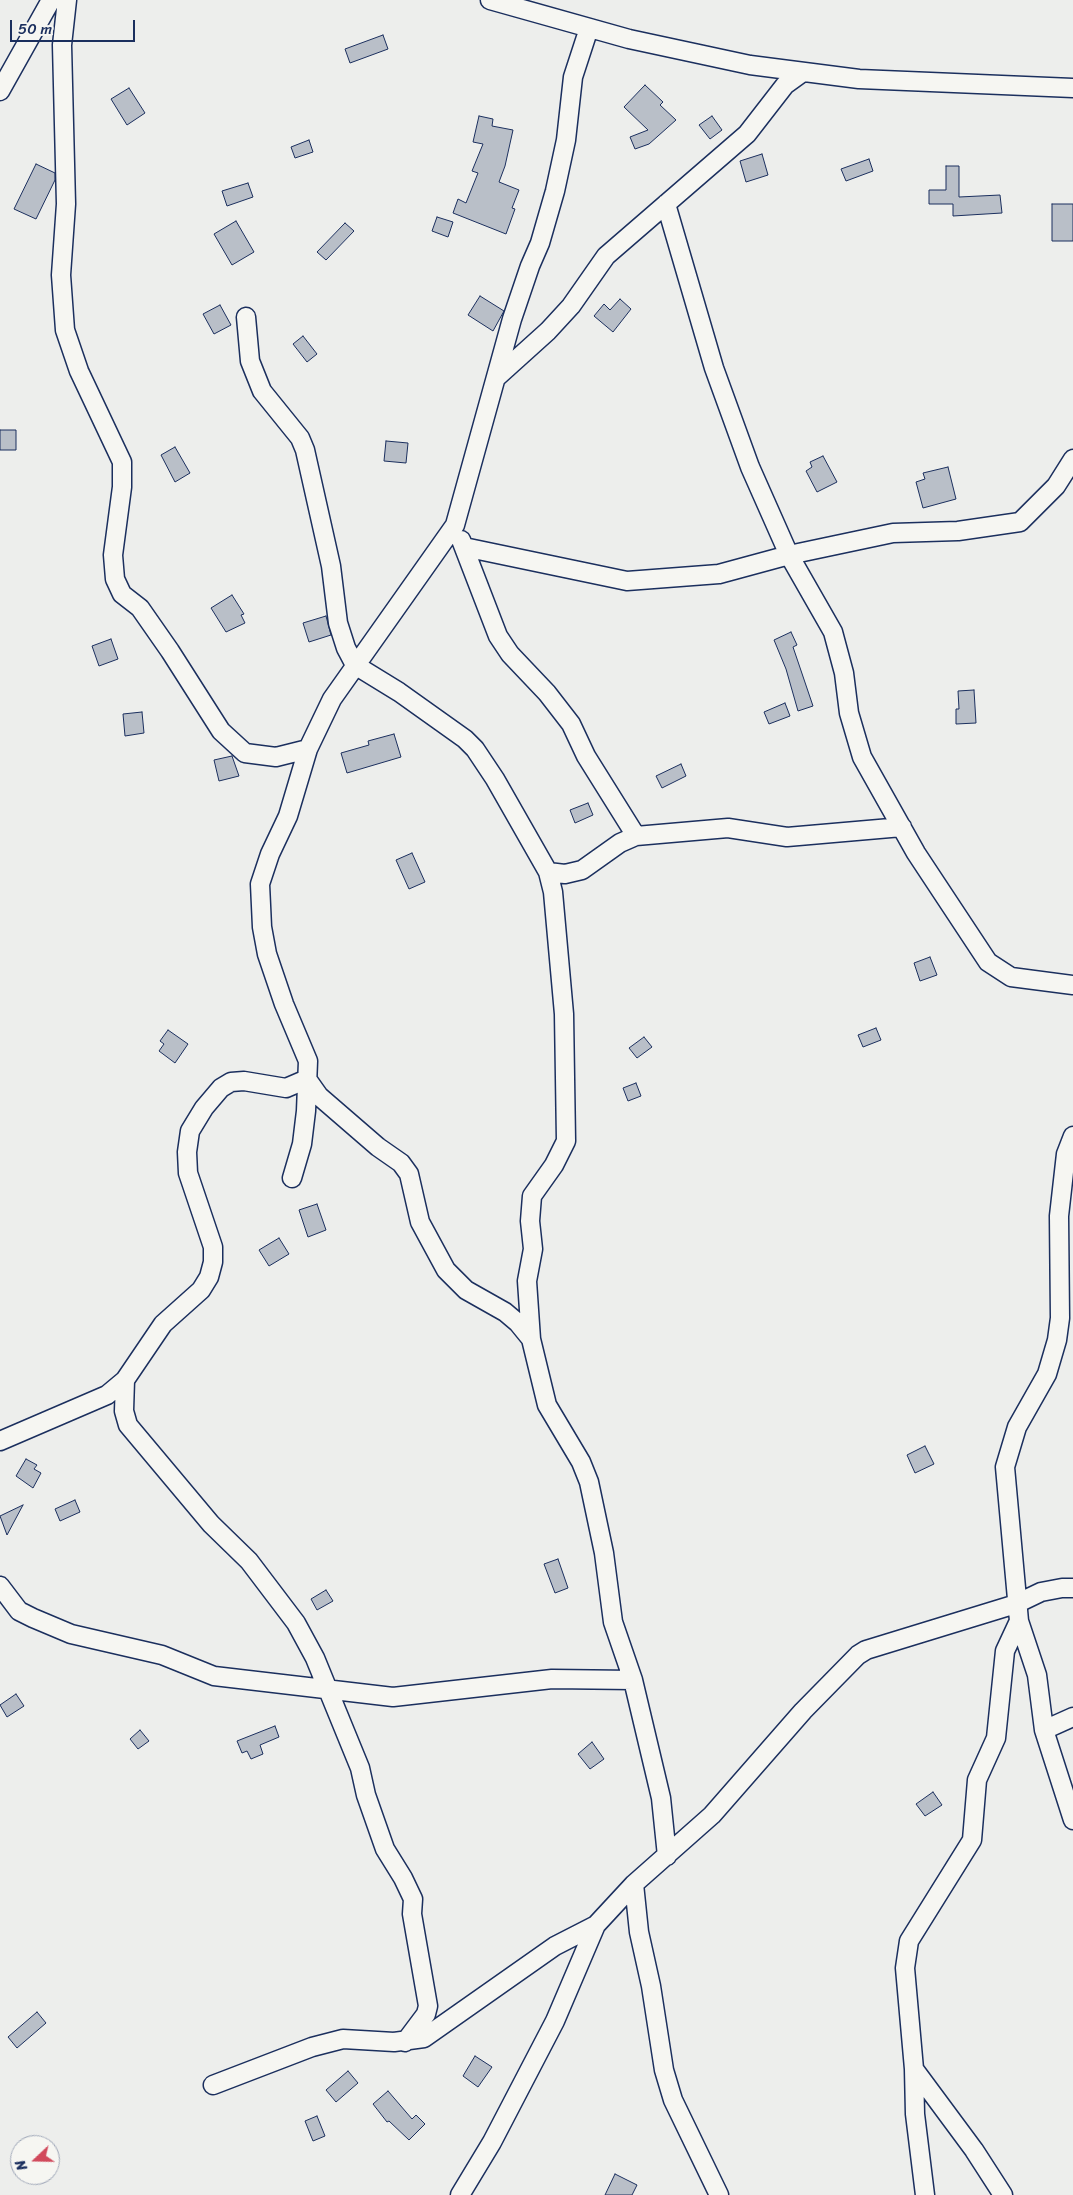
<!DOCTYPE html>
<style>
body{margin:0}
#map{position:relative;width:1073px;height:2195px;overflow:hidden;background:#edeeec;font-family:Sriracha,sans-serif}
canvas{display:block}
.north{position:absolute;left:10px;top:2135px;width:50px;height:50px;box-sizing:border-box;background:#f6f6f2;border:1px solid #9ea6b7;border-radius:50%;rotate:249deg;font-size:14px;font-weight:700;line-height:20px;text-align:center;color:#1b2f5e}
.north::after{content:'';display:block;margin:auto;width:18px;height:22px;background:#d1495b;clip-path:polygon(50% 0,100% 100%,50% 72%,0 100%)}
.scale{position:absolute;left:10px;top:20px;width:125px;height:22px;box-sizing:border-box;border:2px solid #1b2f5e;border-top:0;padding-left:6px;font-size:15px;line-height:18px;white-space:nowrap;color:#1b2f5e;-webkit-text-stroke:4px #f6f6f2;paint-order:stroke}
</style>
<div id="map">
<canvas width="1073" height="2195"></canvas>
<div class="north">N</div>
<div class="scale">50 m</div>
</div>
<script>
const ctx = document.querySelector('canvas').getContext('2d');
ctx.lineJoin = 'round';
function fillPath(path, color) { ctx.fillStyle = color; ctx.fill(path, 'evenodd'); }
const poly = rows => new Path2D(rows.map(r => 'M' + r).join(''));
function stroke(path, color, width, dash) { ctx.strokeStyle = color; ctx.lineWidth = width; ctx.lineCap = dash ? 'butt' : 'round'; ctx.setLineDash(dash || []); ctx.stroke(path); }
const building = poly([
 [383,35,388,49,350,63,345,49,383,35],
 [645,85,663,102,660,105,676,120,649,144,635,149,630,137,648,130,624,107,645,85],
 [129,88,145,113,127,125,111,99,129,88],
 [479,116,493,119,492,126,513,130,505,166,499,182,519,190,512,208,515,209,506,234,453,213,458,199,466,203,478,173,472,171,483,144,473,142,479,116],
 [712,116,722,130,710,139,699,125,712,116],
 [309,140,313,152,295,158,291,147,309,140],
 [762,154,768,175,746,182,740,161,762,154],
 [869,159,873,171,846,181,841,169,869,159],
 [36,164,55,173,55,180,36,219,14,209,36,164],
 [946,166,959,166,959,197,1000,195,1002,213,953,216,953,204,929,204,929,190,946,190,946,166],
 [248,183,253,197,227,206,222,191,248,183],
 [1052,204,1073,204,1073,241,1052,241,1052,204],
 [437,217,453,222,448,237,432,231,437,217],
 [236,221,254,252,232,265,214,234,236,221],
 [345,223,354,231,326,260,317,252,345,223],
 [480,296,504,311,493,331,468,315,480,296],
 [620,299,631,309,613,332,594,316,604,304,610,310,620,299],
 [220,305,231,325,214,334,203,314,220,305],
 [303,336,317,354,307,362,293,344,303,336],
 [0,430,16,430,16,450,0,450,0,430],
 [386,441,408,443,406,463,384,461,386,441],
 [175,447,190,473,175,482,161,455,175,447],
 [823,456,837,482,817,492,806,471,812,467,810,462,823,456],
 [948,467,956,499,923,508,916,482,925,479,923,473,948,467],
 [232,595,244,614,241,615,245,623,226,632,211,608,232,595],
 [326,616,331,635,309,642,303,623,326,616],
 [791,632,797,645,793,647,813,706,798,711,786,669,774,640,791,632],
 [111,639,118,659,99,666,92,646,111,639],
 [974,690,976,723,956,724,956,709,959,709,958,691,974,690],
 [785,703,790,716,769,724,764,712,785,703],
 [142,712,144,733,125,736,123,714,142,712],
 [394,734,401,757,347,773,341,753,369,745,368,741,394,734],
 [232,756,239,776,219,781,214,760,232,756],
 [681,764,686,776,662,788,656,776,681,764],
 [588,803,593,815,575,823,570,810,588,803],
 [412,853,425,882,409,889,396,860,412,853],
 [930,957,937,975,920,981,914,963,930,957],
 [876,1028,881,1040,863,1047,858,1035,876,1028],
 [168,1030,188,1044,175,1063,159,1051,164,1044,160,1041,168,1030],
 [644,1037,652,1047,637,1058,629,1048,644,1037],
 [636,1083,641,1096,628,1101,623,1088,636,1083],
 [317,1204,326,1230,308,1237,299,1210,317,1204],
 [279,1238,289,1254,269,1266,259,1250,279,1238],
 [925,1446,934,1464,915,1473,907,1455,925,1446],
 [26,1459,37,1465,34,1469,41,1473,33,1488,16,1476,26,1459],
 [75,1500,80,1512,60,1521,55,1509,75,1500],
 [23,1505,7,1535,0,1516,23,1505],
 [558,1559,568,1588,555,1593,544,1564,558,1559],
 [326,1590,333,1601,317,1610,311,1599,326,1590],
 [16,1694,24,1706,7,1717,0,1705,16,1694],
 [275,1726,279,1737,260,1745,263,1754,251,1759,247,1751,242,1753,237,1741,275,1726],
 [140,1730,149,1741,138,1749,130,1739,140,1730],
 [592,1742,604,1759,590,1769,578,1754,592,1742],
 [933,1792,942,1805,925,1816,916,1804,933,1792],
 [37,2012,46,2023,17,2048,8,2037,37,2012],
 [475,2056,492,2067,478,2087,463,2076,475,2056],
 [348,2071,358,2083,336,2102,326,2090,348,2071],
 [388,2091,412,2119,416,2115,425,2124,409,2140,389,2121,387,2122,373,2104,388,2091],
 [317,2116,325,2136,313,2141,305,2121,317,2116],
 [615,2174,637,2185,632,2195,605,2195,615,2174]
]);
const street = poly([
 [67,0,62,45,66,204,61,275,65,330,79,371,122,462,122,487,113,555,115,579,122,594,140,608,170,651,221,731,245,753,276,757,308,749],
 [490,0,629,39,750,65,859,79,1073,88],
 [0,91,51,0],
 [666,204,714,368,750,467,789,555,833,632,844,673,849,713,862,757,916,853,988,962,1011,977,1073,985],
 [246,317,250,361,262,391,300,438,305,450,331,566,338,623,346,648,355,665,399,692,465,739,475,749,495,779,548,872,553,892,564,1014,566,1141,554,1165,532,1196,530,1221,533,1249,527,1281,531,1339],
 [497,377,548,331,571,306,606,256,747,134,785,85,803,72],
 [461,540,498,636,510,654,547,693,571,724,586,756,636,836],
 [464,547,627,581,719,574,789,555,893,533,958,531,1020,522,1056,486,1073,459],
 [548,872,565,874,582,870,620,843,636,836,728,828,787,837,902,827],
 [1073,1136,1066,1154,1059,1216,1060,1318,1057,1340,1047,1374,1017,1427,1005,1467,1019,1621,1037,1675,1044,1730,1073,1820],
 [292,1178,302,1144,306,1111,308,1061,284,1004,267,954,262,927,260,884,270,854,288,816,308,749,332,699,455,525,512,319,530,266,540,243,555,191,566,140,573,77,589,28],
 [125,1380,124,1411,128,1425,211,1524,249,1561,296,1623,315,1658,360,1768,366,1795,385,1849,403,1878,413,1899,412,1914,428,2006,426,2014,405,2042],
 [0,1441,107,1395,125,1380,163,1324,201,1290,209,1277,213,1262,213,1247,188,1173,187,1152,190,1131,204,1108,221,1088,231,1082,244,1081,286,1088,307,1079,319,1096,378,1147,401,1163,409,1174,420,1222,446,1270,466,1290,505,1312,518,1323,531,1339,547,1405,581,1462,589,1482,604,1553,613,1622,633,1680,661,1798,667,1856],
 [0,1586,19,1611,33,1618,71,1634,162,1655,214,1676,393,1697,552,1679,633,1680],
 [1044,1730,1073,1717],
 [634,1884,639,1932,651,1986,664,2070,673,2100,719,2195],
 [914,2069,974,2150,1003,2195],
 [213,2085,312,2047,343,2039,394,2042,424,2038,555,1946,596,1925],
 [460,2195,492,2142,555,2021,596,1925,634,1884,712,1815,803,1711,858,1655,866,1650,1016,1604,1041,1592,1062,1588,1073,1588],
 [925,2195,915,2114,914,2069,905,1968,909,1941,972,1840,977,1780,996,1738,1005,1651,1019,1621]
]);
fillPath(building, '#b9bfc8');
stroke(building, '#1b2f5e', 1);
stroke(street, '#1b2f5e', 21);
stroke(street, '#f6f6f2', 18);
</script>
